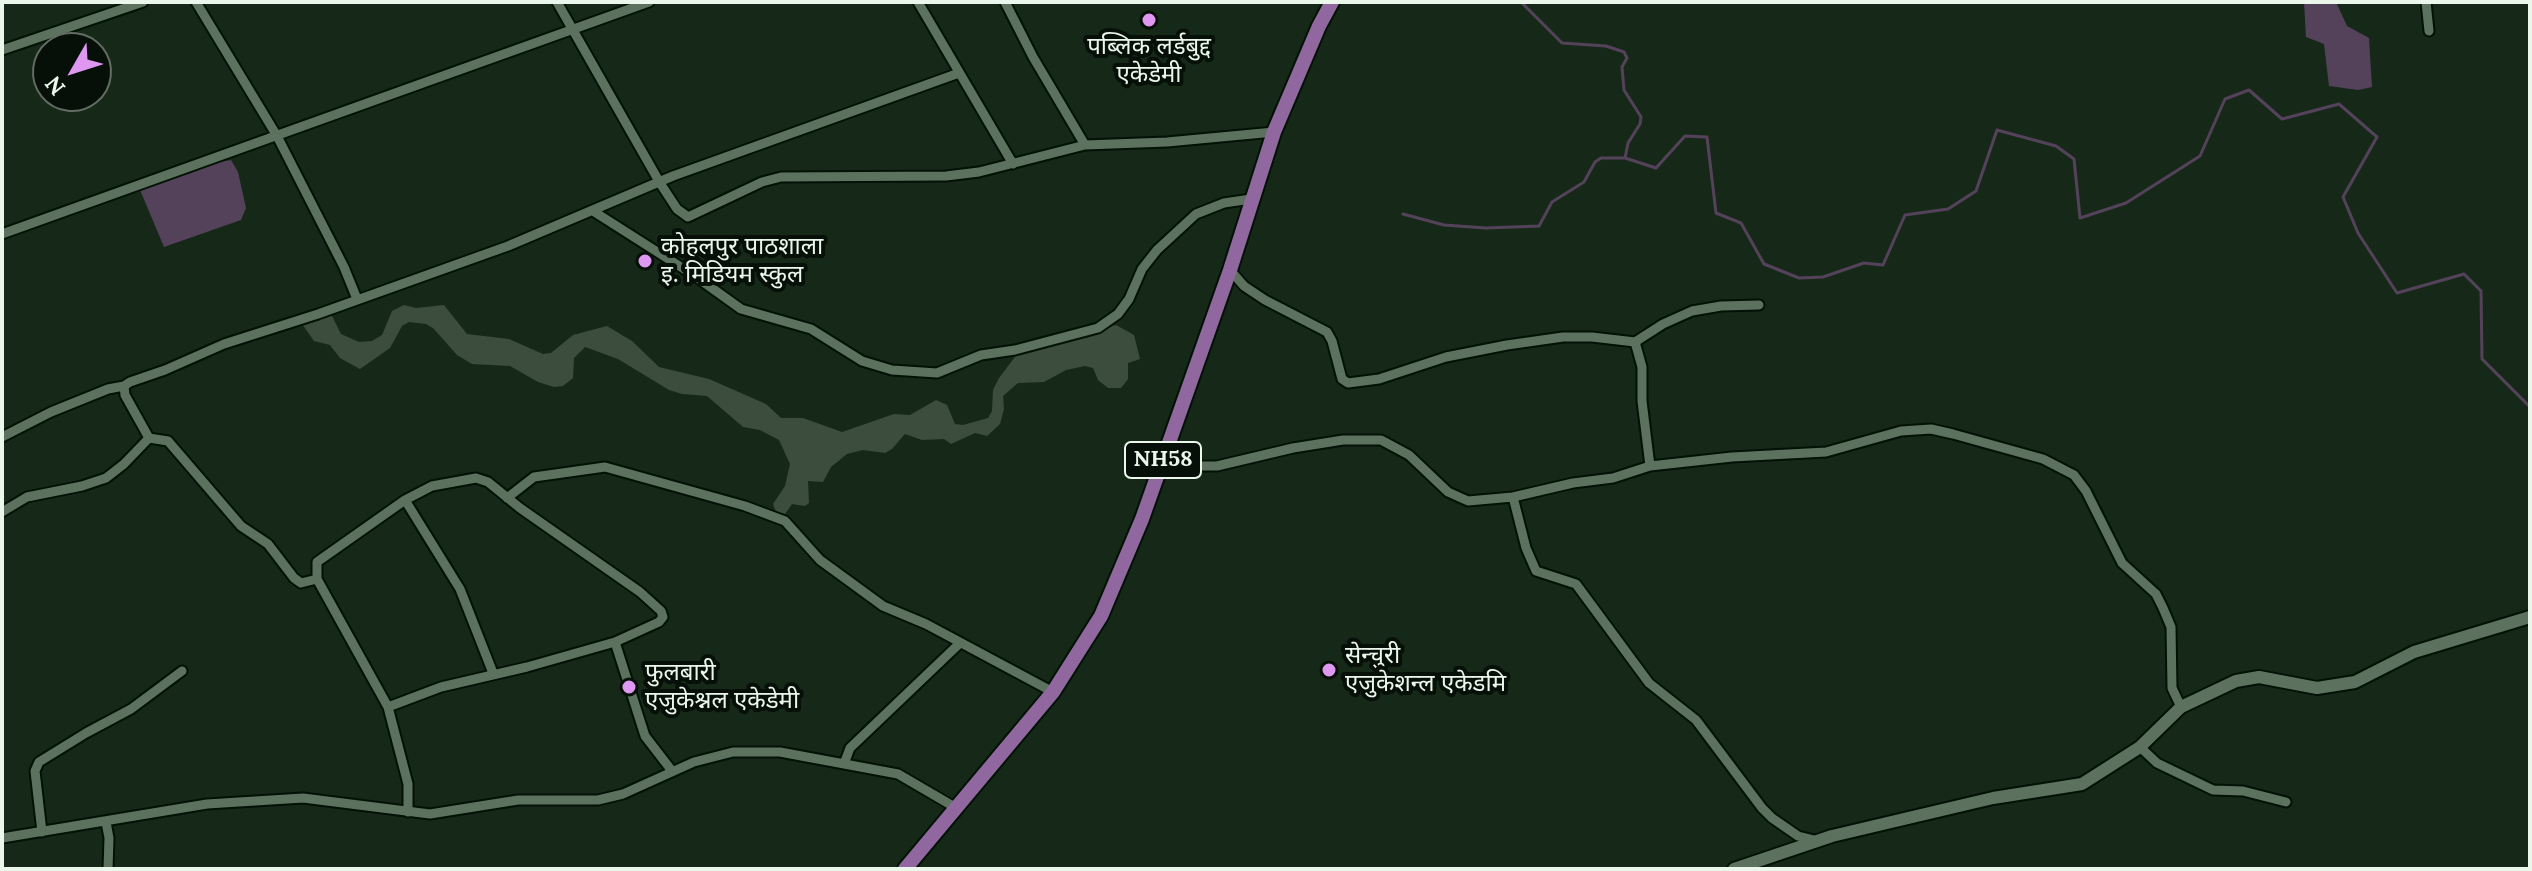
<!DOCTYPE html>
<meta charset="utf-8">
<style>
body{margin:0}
#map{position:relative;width:2532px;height:871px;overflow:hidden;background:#162918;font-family:Lora,serif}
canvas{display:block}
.frame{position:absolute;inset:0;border:4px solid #ebf7eb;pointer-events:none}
.north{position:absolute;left:32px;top:32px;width:80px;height:80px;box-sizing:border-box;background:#071008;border:2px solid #626c63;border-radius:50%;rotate:231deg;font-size:22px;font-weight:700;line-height:32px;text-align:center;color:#ebf7eb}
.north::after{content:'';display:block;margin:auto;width:28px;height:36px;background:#de98f2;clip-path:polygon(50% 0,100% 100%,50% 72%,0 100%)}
</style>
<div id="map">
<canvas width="2532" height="871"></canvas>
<div class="frame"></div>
<div class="north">N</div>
</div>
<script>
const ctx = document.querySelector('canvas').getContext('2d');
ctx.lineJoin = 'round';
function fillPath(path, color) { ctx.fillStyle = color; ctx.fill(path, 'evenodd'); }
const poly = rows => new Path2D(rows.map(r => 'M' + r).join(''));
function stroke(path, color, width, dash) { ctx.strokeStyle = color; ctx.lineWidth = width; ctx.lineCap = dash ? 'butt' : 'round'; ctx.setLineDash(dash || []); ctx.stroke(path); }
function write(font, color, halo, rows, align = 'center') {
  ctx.font = font + ' Lora,"Noto Sans Devanagari",serif'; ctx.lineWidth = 8; ctx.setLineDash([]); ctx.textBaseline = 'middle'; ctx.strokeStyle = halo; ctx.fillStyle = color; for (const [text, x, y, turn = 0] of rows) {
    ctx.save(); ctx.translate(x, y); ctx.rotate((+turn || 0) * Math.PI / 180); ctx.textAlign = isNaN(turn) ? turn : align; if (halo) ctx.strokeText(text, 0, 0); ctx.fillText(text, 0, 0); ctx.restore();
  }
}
const green = poly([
 [404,305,416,308,444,305,467,334,509,339,543,354,551,353,573,335,607,326,632,341,659,367,709,379,766,404,781,418,803,418,842,432,894,414,910,415,936,400,947,405,955,424,963,425,988,418,992,411,993,390,999,378,1018,353,1039,346,1089,337,1112,326,1116,325,1134,335,1140,359,1128,363,1128,379,1121,388,1108,388,1098,380,1093,368,1085,366,1066,370,1044,382,1018,383,1003,396,1004,409,1000,424,987,436,975,433,951,444,944,439,922,440,905,434,892,449,885,453,863,450,847,454,831,467,823,482,808,481,809,503,805,506,792,504,785,514,776,512,773,504,785,486,790,464,779,440,760,430,743,427,707,396,682,394,669,390,618,359,585,347,574,358,573,378,563,386,554,387,538,382,510,366,472,364,457,355,433,328,426,324,409,322,402,326,390,348,360,369,340,358,330,345,314,341,302,324,331,314,341,334,359,342,372,341,382,335,392,311]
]);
const water = poly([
 [2304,2,2336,2,2347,26,2369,38,2372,87,2358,90,2329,86,2324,44,2306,37],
 [231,160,238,172,246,208,241,220,164,247,140,190,214,163]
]);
const stream = poly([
 [1521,2,1562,43,1606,46,1624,52,1627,58,1622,67,1624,90,1641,117,1640,124,1628,143,1625,158],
 [1403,214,1444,225,1486,228,1539,226,1552,202,1584,182,1595,162,1601,158,1625,158,1656,168,1685,136,1707,137,1716,213,1741,223,1764,264,1799,278,1823,277,1864,263,1883,265,1905,215,1948,209,1976,191,1997,130,2056,146,2074,159,2080,218,2126,203,2200,156,2225,99,2249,90,2282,119,2339,104,2377,137,2343,197,2358,233,2397,293,2464,274,2481,291,2482,359,2530,407]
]);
const minor = poly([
 [196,2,277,136,344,267,357,299],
 [557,2,660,183,677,209,688,217,762,182,781,177,946,176,979,172,1085,145,1167,142,1274,132],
 [918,2,1013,164],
 [1005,2,1033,57,1085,145],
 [2426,2,2429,31],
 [2,50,143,2],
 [593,211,695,276,741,309,811,329,862,361,892,370,937,373,981,355,1015,350,1098,328,1118,314,1129,299,1142,269,1157,250,1196,214,1224,203,1251,199],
 [2,234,649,2],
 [1230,270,1244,286,1265,300,1327,332,1332,341,1342,379,1348,383,1379,379,1446,357,1507,345,1563,337,1592,337,1635,342,1663,324,1692,311,1721,306,1759,305],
 [1635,342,1642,367,1642,401,1650,466],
 [124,386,125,395,149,438,168,441,241,526,268,544,294,578,301,583,317,579,388,707],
 [2,437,51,412,108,389,124,386,130,382,165,370,224,344,318,314,508,246,673,176,959,73],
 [1165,454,1197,466,1217,466,1293,448,1343,440,1381,440,1409,455,1448,492,1468,501,1513,497,1573,483,1613,478,1650,466,1732,457,1826,452,1901,431,1931,429,1953,434,2043,459,2074,475,2086,491,2122,563,2156,594,2163,608,2171,627,2172,688,2181,707],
 [1513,497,1526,548,1536,571,1576,584,1649,683,1696,720,1762,808,1772,818,1798,836,1818,841],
 [507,498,534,477,605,467,745,506,785,521,820,560,883,606,926,624,1053,692],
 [405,500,460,589,493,673],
 [2,512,27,497,82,486,106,478,124,464,149,438],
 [317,579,317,562,405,500,432,486,476,478,488,482,520,508,640,592,661,611,663,617,659,622,615,642],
 [2140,747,2157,763,2213,790,2243,791,2286,802],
 [844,764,850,748,960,643],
 [408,812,408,784,388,707,441,687,527,667,615,642,645,736,672,771],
 [106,822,109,838,108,869],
 [42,832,35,771,39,762,86,733,131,709,182,671],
 [2,838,207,804,303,798,430,814,518,800,598,800,623,794,694,762,733,752,780,752,898,774,958,809]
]);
const tertiary = poly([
 [1734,869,1832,836,1993,798,2082,784,2140,747,2181,707,2236,681,2259,677,2317,688,2355,682,2414,652,2530,617]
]);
const primary = poly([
 [905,869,1053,692,1101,616,1142,519,1165,454,1230,270,1274,132,1319,26,1332,2]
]);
const markers = [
 [1149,20,8,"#de98f2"],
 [645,261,8,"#de98f2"],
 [1329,670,8,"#de98f2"],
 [629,687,8,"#de98f2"]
];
const shields = [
 [1163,460,76]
];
const shieldNames = [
 ["NH58",1163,460]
];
const poiNames = [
 ["पब्लिक लर्डबुद्द",1149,47,"center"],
 ["एकेडेमी",1149,75,"center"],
 ["कोहलपुर पाठशाला",661,247],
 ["इ. मिडियम स्कुल",661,275],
 ["सेन्चुरी",1345,656],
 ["एजुकेशन्ल एकेडमि",1345,684],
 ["फुलबारी",645,673],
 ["एजुकेश्नल एकेडेमी",645,701]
];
fillPath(green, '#3c4d3e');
fillPath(water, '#54425a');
stroke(stream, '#54425a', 3);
stroke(minor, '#021204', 13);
stroke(tertiary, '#021204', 16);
stroke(primary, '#021204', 18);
stroke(minor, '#5c725e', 9);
stroke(tertiary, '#5c725e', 12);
stroke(primary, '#90689f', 14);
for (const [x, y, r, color] of markers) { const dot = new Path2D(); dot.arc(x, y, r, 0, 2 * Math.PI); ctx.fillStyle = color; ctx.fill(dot); stroke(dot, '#071008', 3); }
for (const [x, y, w] of shields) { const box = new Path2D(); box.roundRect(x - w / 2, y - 18, w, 36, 6); ctx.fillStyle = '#071008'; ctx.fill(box); stroke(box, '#ebf7eb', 2); }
write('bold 22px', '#ebf7eb', null, shieldNames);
write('24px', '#ebf7eb', '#071008', poiNames, 'left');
</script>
